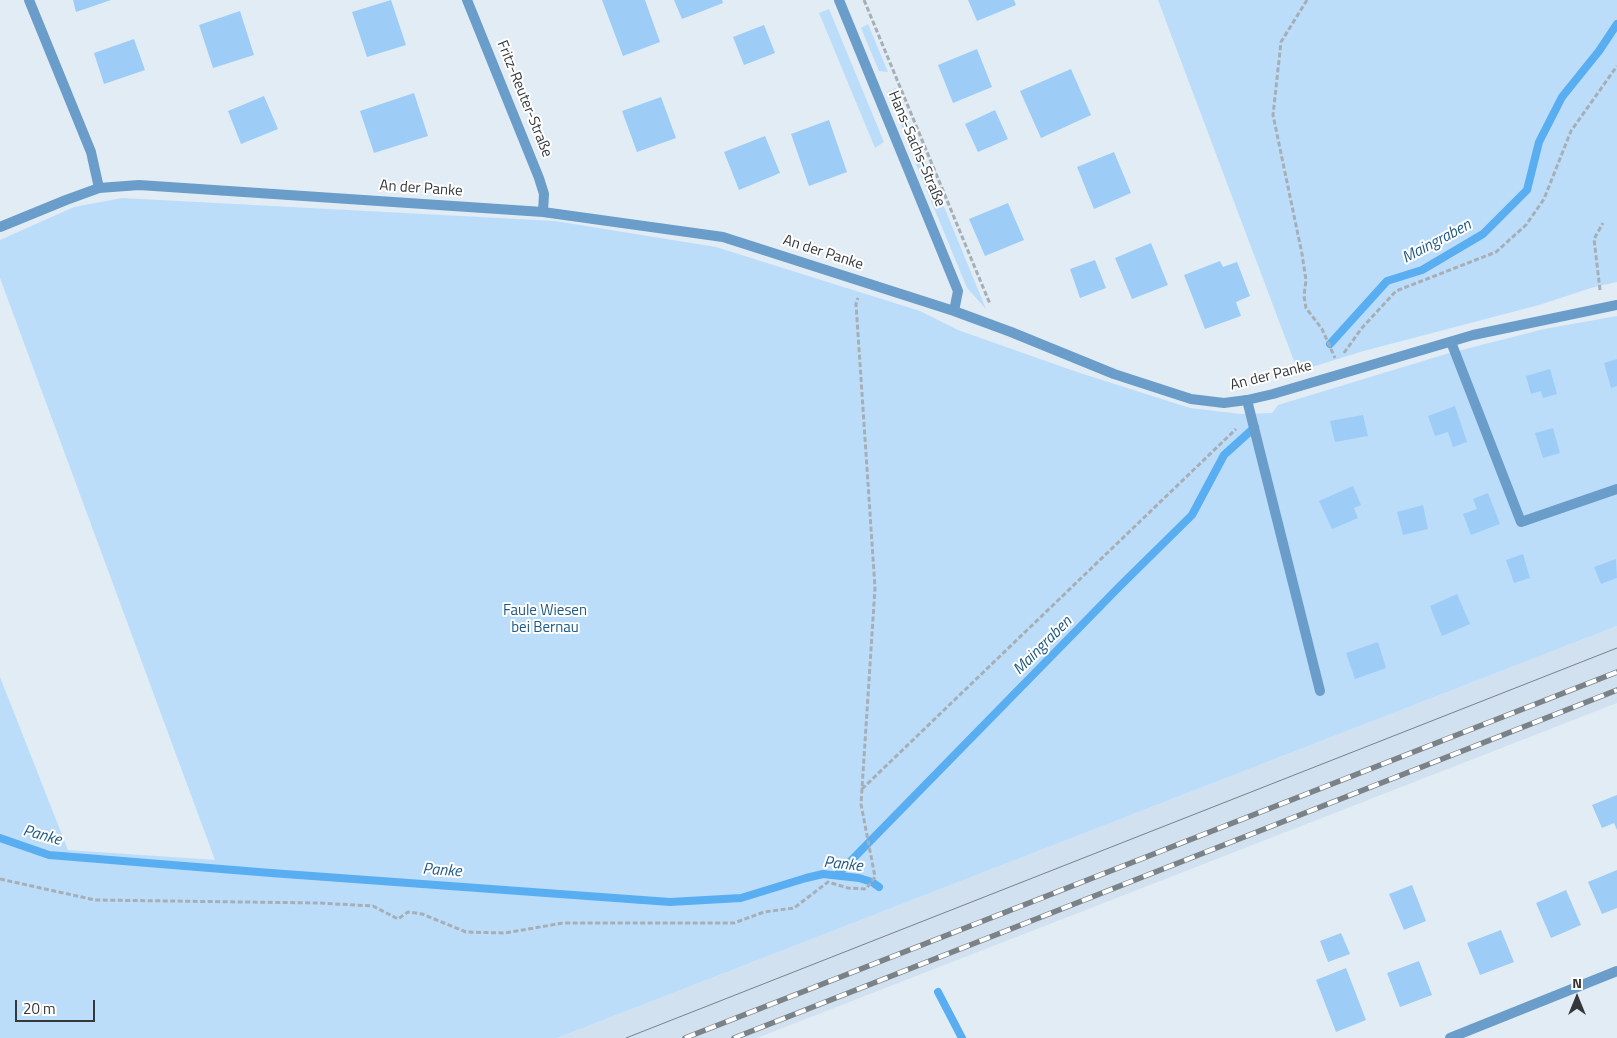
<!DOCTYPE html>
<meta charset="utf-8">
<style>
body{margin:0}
#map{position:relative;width:1617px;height:1038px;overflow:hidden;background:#e2ecf5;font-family:"Titillium Web",sans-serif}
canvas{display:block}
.north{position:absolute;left:1552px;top:973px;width:50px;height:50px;-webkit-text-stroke:4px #fff;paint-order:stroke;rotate:0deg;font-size:14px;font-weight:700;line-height:20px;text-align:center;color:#34383b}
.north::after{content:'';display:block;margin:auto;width:18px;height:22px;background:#34383b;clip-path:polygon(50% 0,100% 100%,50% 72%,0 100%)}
.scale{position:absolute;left:15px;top:1000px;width:80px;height:22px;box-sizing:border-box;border:2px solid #34383b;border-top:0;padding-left:6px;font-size:15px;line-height:18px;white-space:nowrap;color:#34383b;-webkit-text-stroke:4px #fff;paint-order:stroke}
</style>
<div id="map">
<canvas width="1617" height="1038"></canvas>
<div class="north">N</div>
<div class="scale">20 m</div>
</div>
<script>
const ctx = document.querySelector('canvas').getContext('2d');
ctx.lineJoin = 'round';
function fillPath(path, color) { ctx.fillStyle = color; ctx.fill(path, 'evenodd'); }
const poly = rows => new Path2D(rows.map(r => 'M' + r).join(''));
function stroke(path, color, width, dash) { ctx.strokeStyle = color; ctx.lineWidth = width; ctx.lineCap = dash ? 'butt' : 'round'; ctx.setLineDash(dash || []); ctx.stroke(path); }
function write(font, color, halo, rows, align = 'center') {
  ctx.font = font + ' "Titillium Web",sans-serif'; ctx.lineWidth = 4; ctx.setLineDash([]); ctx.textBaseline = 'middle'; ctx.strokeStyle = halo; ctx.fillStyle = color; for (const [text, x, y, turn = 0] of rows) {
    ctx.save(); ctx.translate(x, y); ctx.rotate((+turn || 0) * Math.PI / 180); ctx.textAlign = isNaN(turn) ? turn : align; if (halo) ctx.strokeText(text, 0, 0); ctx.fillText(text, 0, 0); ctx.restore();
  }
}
const built = poly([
 [1617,626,1617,703,757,1038,557,1038]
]);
const green = poly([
 [1158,0,1617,0,1617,282,1594,287,1539,305,1360,352,1309,368,1297,369],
 [829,9,884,142,875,148,819,13],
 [868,24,888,72,879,71,861,28],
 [896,88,912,130,904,132,887,92],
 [920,148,986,309,967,288,911,152],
 [122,198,555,221,716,247,920,311,958,330,1077,372,1190,408,1241,414,1272,413,1278,405,1446,354,1544,329,1617,316,1617,626,557,1038,0,1038,0,677,68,850,215,860,0,278,0,240,74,207]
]);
const stream = poly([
 [1330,344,1387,281,1422,270,1483,234,1527,190,1539,142,1562,97,1599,51,1617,24],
 [0,838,49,855,271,873,670,902,741,898,806,878,823,874,859,878,872,882,879,887],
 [837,875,1120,586,1192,515,1224,455,1255,427],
 [938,992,962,1038]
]);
const building = poly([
 [73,0,111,0,76,12],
 [391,0,406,45,367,57,352,12],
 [602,0,645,0,660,42,623,56],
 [674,0,722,0,723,3,682,19],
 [968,0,1014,0,1016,5,977,21],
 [240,11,254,55,213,68,199,25],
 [764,25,775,53,744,65,733,37],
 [134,39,145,70,104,84,94,53],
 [977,49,992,87,953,103,938,65],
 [1071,69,1091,115,1041,138,1020,91],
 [414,93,428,136,374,153,360,111],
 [264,96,278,129,241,144,228,111],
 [661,97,676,138,637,152,622,111],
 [995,110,1008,139,978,152,965,124],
 [829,120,847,172,809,186,791,134],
 [765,136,780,173,739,190,724,152],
 [1114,152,1131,193,1094,209,1077,167],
 [1008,203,1024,240,985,256,969,219],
 [1151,243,1168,285,1132,299,1115,258],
 [1095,260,1106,288,1080,298,1070,269],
 [1220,261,1223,267,1237,262,1250,296,1236,302,1241,316,1205,329,1184,275],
 [1617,359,1617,386,1611,388,1604,363],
 [1550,369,1557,394,1543,398,1541,391,1531,394,1526,376],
 [1455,406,1467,442,1453,447,1448,432,1435,436,1428,416],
 [1363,415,1368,436,1335,442,1330,421],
 [1553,428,1560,453,1543,458,1535,433],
 [1353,486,1361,505,1354,508,1358,518,1332,529,1319,501],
 [1488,493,1500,524,1471,535,1463,514,1477,509,1473,499],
 [1423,505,1428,529,1403,535,1397,512],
 [1523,554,1530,578,1514,583,1506,560],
 [1616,559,1617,578,1601,584,1594,567],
 [1457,594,1470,624,1442,636,1430,606],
 [1378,642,1386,668,1355,679,1346,653],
 [1617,795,1617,830,1614,823,1602,828,1592,805],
 [1617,870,1617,908,1602,914,1588,882],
 [1412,885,1426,921,1404,930,1389,894],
 [1566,890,1581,925,1551,938,1536,903],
 [1501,930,1514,962,1480,975,1467,943],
 [1341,933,1350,954,1328,962,1320,941],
 [1419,961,1432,995,1400,1007,1387,973],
 [1346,968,1366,1020,1336,1032,1316,980]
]);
const path = poly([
 [864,0,990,304],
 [1307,0,1281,42,1273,115,1302,254,1306,280,1304,296,1306,308,1322,329,1335,358],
 [1600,290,1594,239,1603,223],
 [1344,353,1361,329,1396,291,1496,252,1526,225,1544,199,1571,131,1617,66],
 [862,789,1236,429],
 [0,879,95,900,319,903,373,906,398,919,408,912,422,914,466,932,505,933,563,923,734,923,764,912,794,908,828,882,848,888,866,889,875,877,861,804,875,588,856,304,858,298]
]);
const service = poly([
 [1451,342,1521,522,1617,489],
 [1247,400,1320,691]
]);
const minor = poly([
 [29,0,91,152,99,188],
 [467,0,539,178,544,194,543,212],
 [839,0,958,291,954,311],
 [0,227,66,200,99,188,139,185,543,212,723,237,954,311,1011,332,1114,374,1191,399,1224,403,1247,400,1273,394,1473,335,1617,305],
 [1450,1038,1617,971]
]);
const tram = poly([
 [626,1038,1617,648]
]);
const rail = poly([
 [685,1038,1617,672],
 [734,1038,1617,690]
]);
const streetNames = [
 ["Fritz-Reuter-Straße",524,99,68],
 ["Hans-Sachs-Straße",916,149,67],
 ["An der Panke",421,189,4],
 ["An der Panke",823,253,18],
 ["An der Panke",1271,376,-14]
];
const parkNames = [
 ["Faule Wiesen",545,611],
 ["bei Bernau",545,628]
];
const waterNames = [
 ["Maingraben",1437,242,-28],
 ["Maingraben",1043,646,-45],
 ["Panke",42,836,15],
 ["Panke",843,865,6],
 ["Panke",442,871,4]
];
fillPath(built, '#d1e1ef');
fillPath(green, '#bcddfa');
stroke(stream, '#59aef2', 8);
fillPath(building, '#9dcdf6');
stroke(path, '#a7afb6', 3, [5, 2.5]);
stroke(service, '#6a9dc9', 10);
stroke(minor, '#6a9dc9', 10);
stroke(tram, '#7b8287', 1);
stroke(rail, '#7b8287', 5.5);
stroke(rail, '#fff', 4, [11]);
write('15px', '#34383b', '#fff', streetNames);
write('15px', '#1d5986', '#fff', parkNames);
write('italic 16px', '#1c5885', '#fff', waterNames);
</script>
